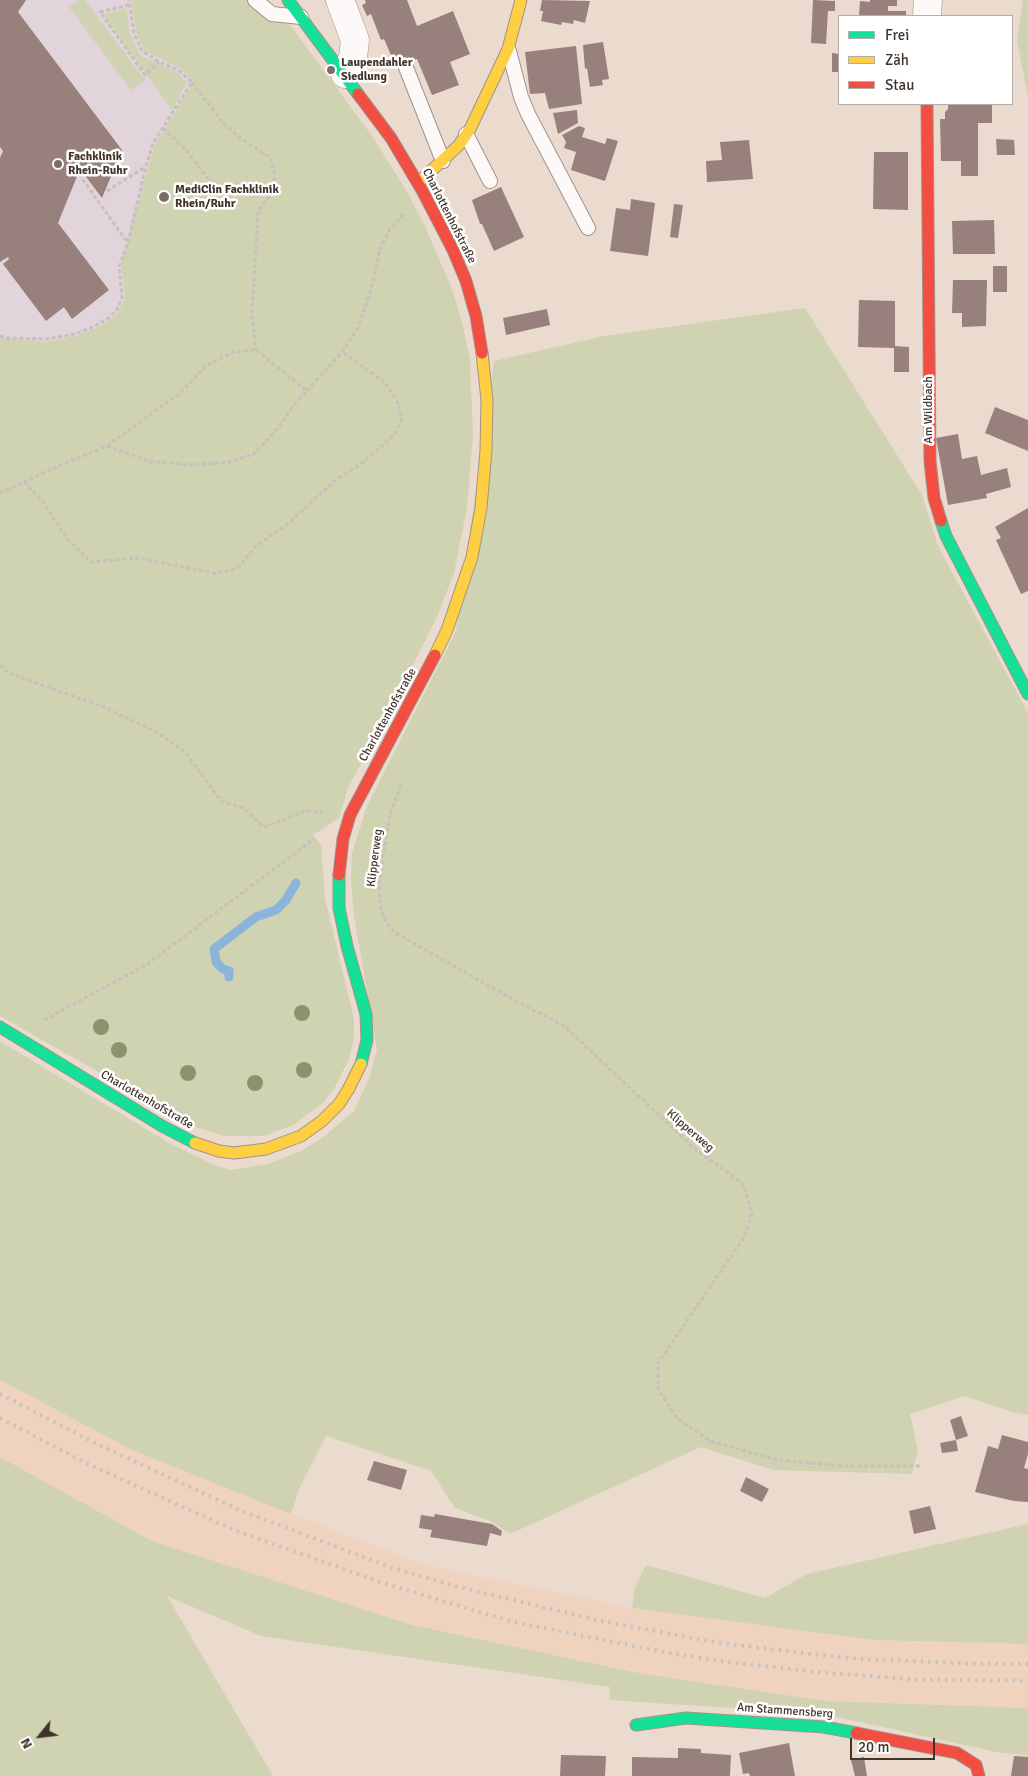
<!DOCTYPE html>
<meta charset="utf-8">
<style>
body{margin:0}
#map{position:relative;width:1028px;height:1776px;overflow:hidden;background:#ebdace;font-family:Signika,sans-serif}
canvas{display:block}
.legend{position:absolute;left:838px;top:15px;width:175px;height:90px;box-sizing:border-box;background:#fff;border:1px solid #b3aeaa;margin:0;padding:6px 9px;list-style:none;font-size:15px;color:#41342b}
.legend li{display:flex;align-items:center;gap:10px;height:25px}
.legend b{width:25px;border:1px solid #b3aeaa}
.north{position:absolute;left:15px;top:1711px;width:50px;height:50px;-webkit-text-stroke:4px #fff;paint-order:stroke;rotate:241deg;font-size:14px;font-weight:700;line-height:20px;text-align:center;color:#41342b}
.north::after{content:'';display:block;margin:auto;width:18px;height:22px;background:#41342b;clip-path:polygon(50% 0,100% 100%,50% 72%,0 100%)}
.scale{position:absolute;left:850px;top:1738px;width:85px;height:22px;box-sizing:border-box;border:2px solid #41342b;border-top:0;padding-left:6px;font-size:15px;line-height:18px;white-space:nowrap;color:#41342b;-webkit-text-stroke:4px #fff;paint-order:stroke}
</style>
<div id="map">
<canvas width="1028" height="1776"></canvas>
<ul class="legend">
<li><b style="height:6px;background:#16e098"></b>Frei</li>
<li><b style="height:6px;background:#ffcf43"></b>Zäh</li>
<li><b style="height:6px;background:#f24e42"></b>Stau</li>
</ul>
<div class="north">N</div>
<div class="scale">20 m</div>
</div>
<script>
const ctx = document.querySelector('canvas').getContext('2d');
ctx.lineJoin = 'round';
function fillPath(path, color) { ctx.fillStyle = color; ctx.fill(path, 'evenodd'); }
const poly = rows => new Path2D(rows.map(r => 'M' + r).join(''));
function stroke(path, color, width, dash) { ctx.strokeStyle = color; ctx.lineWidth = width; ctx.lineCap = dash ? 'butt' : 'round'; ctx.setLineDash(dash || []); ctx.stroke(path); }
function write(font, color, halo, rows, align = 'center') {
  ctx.font = font + ' Signika,sans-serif'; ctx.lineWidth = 5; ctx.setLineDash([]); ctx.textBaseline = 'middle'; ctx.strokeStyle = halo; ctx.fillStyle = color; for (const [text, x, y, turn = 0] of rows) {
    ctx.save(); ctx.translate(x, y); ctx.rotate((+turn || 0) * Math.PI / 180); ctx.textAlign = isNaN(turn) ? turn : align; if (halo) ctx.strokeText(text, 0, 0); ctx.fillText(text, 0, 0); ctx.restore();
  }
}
const built = poly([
 [0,1380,130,1449,291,1514,425,1565,632,1608,873,1640,1028,1644,1028,1708,826,1701,643,1674,412,1625,152,1541,0,1457]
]);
const medical = poly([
 [0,0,162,0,343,219,0,398]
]);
const green = poly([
 [80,0,85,0,145,80,131,90,69,7],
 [131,0,249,0,285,18,372,136,406,190,424,224,452,289,462,322,470,361,473,435,467,508,454,573,437,617,391,708,348,788,339,818,313,835,321,845,325,898,354,1019,354,1037,350,1057,334,1089,323,1103,293,1125,264,1136,223,1136,193,1126,0,1016,0,338,45,342,73,337,95,329,112,319,121,308,125,296,121,265,150,160,157,141,194,81,179,68,144,50,137,33],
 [1023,0,1028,0,1028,97,1017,41],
 [127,8,129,31,140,55,177,73,187,82,172,110,103,14],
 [805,308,922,495,938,546,1028,713,1028,1415,1012,1412,965,1396,910,1414,918,1451,912,1474,773,1470,701,1447,510,1534,490,1521,455,1508,431,1471,326,1436,299,1489,291,1514,130,1449,0,1380,0,1041,171,1144,214,1165,231,1170,268,1164,301,1151,322,1138,354,1111,370,1076,377,1049,354,916,351,880,352,853,367,806,456,631,494,361,604,336],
 [0,1457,152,1541,412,1625,643,1674,826,1701,1028,1708,1028,1755,1001,1753,824,1714,609,1700,610,1687,261,1636,167,1596,273,1776,0,1776],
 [1028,1524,1028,1644,873,1640,632,1608,635,1587,646,1565,765,1598,807,1574]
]);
const stream = poly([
 [229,977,229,971,223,969,216,962,214,949,256,917,276,910,286,900,296,883]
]);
const building = poly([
 [0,0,26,0,18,12,122,150,102,198,80,169,58,223,109,290,72,319,64,307,46,321,3,264,9,259,8,257,0,262,0,158,3,151,0,147],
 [365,0,407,0,417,26,453,11,470,54,450,62,459,85,432,95,417,59,396,67,384,39,381,40,371,14,367,16,362,5,366,3],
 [542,0,590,1,585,23,574,20,573,24,562,22,561,25,541,21,543,11,540,11],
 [813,0,835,1,835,11,828,11,826,44,811,43],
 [870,0,897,0,897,6,888,6,888,11,906,11,906,16,859,16,860,1,870,2],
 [603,42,609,79,602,80,603,85,590,87,587,68,585,69,583,45],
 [576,46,582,104,549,109,545,93,530,94,525,52],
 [832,53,839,54,839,72,832,72],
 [948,104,992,104,992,123,978,123,978,176,961,176,961,161,941,161,940,119,945,119,945,112,948,109],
 [577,110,578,123,558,134,553,113],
 [579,126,585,128,582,137,605,144,607,138,618,141,605,181,571,170,576,152,564,148,566,142,562,135],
 [996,139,1014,140,1015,155,997,155],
 [749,140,753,179,707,182,706,161,722,160,720,142],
 [874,152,908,152,908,210,873,209],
 [501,187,524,237,494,251,482,224,480,224,472,200],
 [631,199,655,203,648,256,610,251,616,208,630,210],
 [674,204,683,205,678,238,670,237],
 [994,220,995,254,953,254,952,221],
 [993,266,1007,266,1007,292,993,292],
 [953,280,987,280,986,326,962,327,962,313,952,313],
 [859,300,895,301,895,346,909,347,909,372,894,372,894,348,858,347],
 [547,309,550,325,506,335,503,318],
 [995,407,1028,420,1028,451,985,433],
 [958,434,962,459,977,456,981,475,1007,468,1011,487,986,494,987,498,948,505,936,438],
 [1028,508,1028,591,1021,594,996,540,1001,538,995,527],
 [961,1416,968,1436,956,1440,950,1420],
 [1002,1435,1028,1442,1028,1454,1024,1468,1028,1469,1028,1502,1014,1501,975,1492,988,1446,998,1449],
 [956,1440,958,1451,942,1453,940,1443],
 [374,1461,407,1470,401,1490,367,1480],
 [746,1477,769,1489,762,1502,740,1491],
 [930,1506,936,1529,914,1534,909,1511],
 [435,1514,492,1524,502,1531,501,1536,490,1533,487,1546,430,1537,432,1530,419,1528,421,1515,434,1517],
 [789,1743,795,1776,750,1776,749,1773,743,1774,739,1753],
 [678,1748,701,1749,701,1753,731,1755,730,1776,632,1776,632,1757,678,1758],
 [561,1755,606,1756,605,1776,560,1776],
 [1014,1756,1028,1757,1028,1776,1011,1776],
 [864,1757,867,1776,855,1776,851,1760]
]);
const path = poly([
 [129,5,100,12,145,75,159,62],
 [192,82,224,124,239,137,270,158,275,176,269,196,258,212,252,315,256,350],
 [163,128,186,150,219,193],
 [79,174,127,242],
 [107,191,145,167],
 [0,336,9,338,45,339,71,335,91,328,109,318,118,308,122,297,119,267,128,242,146,166,153,143,192,82,178,70,159,62,142,51,134,33,129,0],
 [107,446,148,461,191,465,229,462,254,454,278,428,294,405,342,352,358,328,373,283,380,249,390,229,404,214],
 [24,482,43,502,67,539,91,562,137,558,214,573,237,569,255,547,289,523,333,482,361,464,395,434,402,419,397,400,383,381,342,352],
 [0,493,63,464,107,446,179,394,207,365,233,352,256,350,307,391],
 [0,665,8,673,101,706,153,730,185,752,221,801,243,808,264,827,306,811,322,812],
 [401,785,390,814,379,885,381,911,387,923,394,932,523,1005,563,1025,694,1148,742,1183,746,1193,752,1215,743,1239,658,1363,658,1389,677,1418,710,1441,778,1460,844,1466,920,1466],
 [44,1020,146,965,314,839]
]);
const lane = poly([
 [255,0,272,14,301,17],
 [509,51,521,97,528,114,588,228],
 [405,65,443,161],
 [466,134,490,181]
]);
const street = poly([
 [340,0,355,40,353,58,345,74],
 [927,16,928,0]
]);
const fast = poly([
 [288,0,358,94],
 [941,521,946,536,1028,694],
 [339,875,339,908,347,946,366,1014,367,1040,361,1064],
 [0,1027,162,1126,195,1143],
 [636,1725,686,1718,824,1727,856,1733]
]);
const slow = poly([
 [418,183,459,145,470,129,508,49,521,0],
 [435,655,447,630,472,557,481,508,486,450,487,400,482,353],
 [195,1143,219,1151,234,1153,266,1149,301,1136,322,1121,339,1104,348,1090,361,1064]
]);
const jam = poly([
 [358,94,391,138,423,192,453,250,466,281,476,316,482,353],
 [927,104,930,461,934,498,941,521],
 [339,875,343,839,350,815,435,655],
 [856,1733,957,1753,976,1765,979,1776]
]);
const rail = poly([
 [0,1394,99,1445,242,1511,390,1567,455,1586,601,1621,720,1643,820,1655,862,1659,959,1663,1028,1664],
 [0,1418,88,1464,234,1530,383,1583,510,1621,658,1651,718,1661,818,1672,907,1679,1028,1681]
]);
const trees = [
 [302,1013],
 [101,1027],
 [119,1050],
 [304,1070],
 [188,1073],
 [255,1083]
];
const markers = [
 [331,70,5,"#7c6e64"],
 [58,164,5,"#7c6e64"],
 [164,197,6,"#7c6e64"]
];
const poiNames = [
 ["Laupendahler",341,63],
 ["Siedlung",341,77],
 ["Fachklinik",68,157],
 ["Rhein-Ruhr",68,171],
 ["MediClin Fachklinik",175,190],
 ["Rhein/Ruhr",175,204]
];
const streetNames = [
 ["Charlottenhofstraße",449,216,63],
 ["Am Wildbach",929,410,-90],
 ["Charlottenhofstraße",388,715,-61],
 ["Klipperweg",375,858,-83],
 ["Charlottenhofstraße",147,1100,30],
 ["Klipperweg",690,1131,41],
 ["Am Stammensberg",785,1711,4]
];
fillPath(built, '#f0d3bf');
fillPath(medical, '#e1d4da');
fillPath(green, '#cfd3b1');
stroke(stream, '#8bb4db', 9);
fillPath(building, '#98817c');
stroke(lane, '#a0938a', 16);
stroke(street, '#a0938a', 29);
stroke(fast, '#a0938a', 13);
stroke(slow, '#a0938a', 13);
stroke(jam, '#a0938a', 13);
stroke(path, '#c7c0bc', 3, [4, 2.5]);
stroke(lane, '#fcf9f8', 14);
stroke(street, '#fcf9f8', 28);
stroke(fast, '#16e098', 11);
stroke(slow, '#ffcf43', 11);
stroke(jam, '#f24e42', 11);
stroke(rail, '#c8c3c0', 4, [2.5, 5]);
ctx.fillStyle = '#8e916d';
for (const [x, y] of trees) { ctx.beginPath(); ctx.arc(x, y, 8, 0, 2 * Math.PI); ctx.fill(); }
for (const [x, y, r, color] of markers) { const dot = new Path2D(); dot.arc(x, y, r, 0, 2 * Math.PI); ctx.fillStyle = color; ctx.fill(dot); stroke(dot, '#fff', 2); }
write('bold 12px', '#41342b', '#fff', poiNames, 'left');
write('12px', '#41342b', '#fff', streetNames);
</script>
